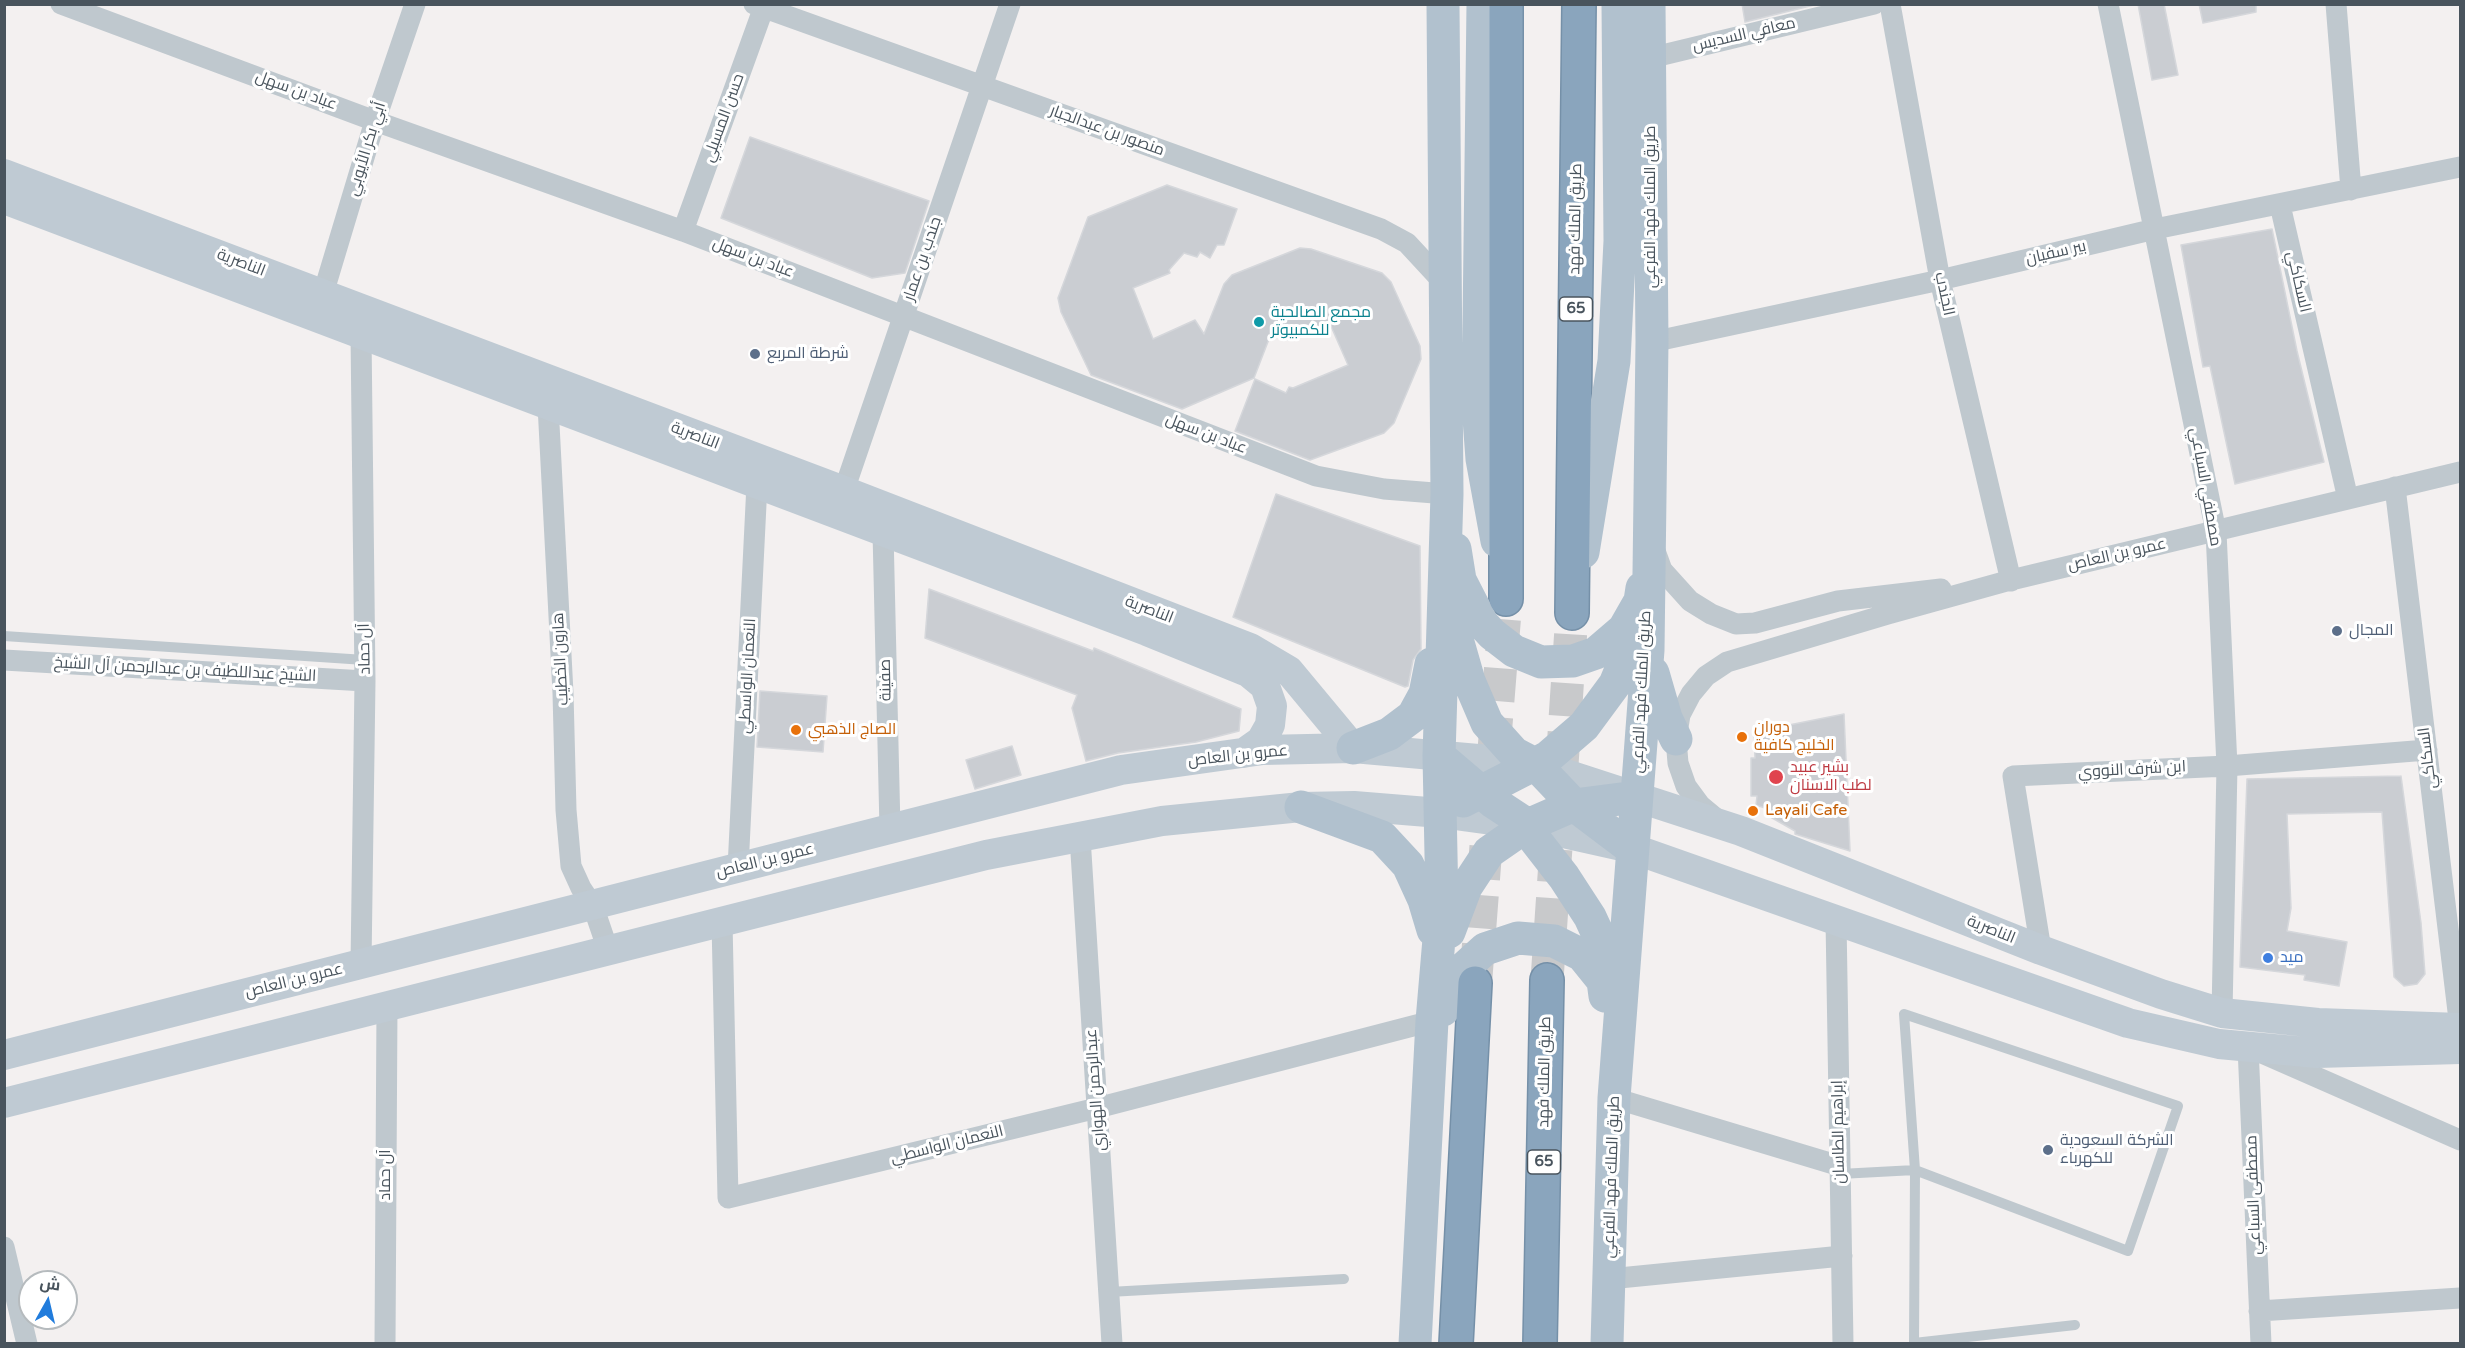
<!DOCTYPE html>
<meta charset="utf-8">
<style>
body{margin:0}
#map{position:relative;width:2465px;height:1348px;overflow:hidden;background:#f3f0f0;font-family:"Varela Round",Cairo,sans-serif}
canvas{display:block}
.frame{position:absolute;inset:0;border:6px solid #49545d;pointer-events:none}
.north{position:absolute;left:18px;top:1270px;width:60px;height:60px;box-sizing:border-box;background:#fff;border:2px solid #b6bbbe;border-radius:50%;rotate:8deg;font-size:16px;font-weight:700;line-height:24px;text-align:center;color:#49545d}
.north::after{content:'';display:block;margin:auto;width:21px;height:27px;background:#217cdc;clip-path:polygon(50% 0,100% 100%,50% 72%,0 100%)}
</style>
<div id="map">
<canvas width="2465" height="1348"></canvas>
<div class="frame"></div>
<div class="north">ش</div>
</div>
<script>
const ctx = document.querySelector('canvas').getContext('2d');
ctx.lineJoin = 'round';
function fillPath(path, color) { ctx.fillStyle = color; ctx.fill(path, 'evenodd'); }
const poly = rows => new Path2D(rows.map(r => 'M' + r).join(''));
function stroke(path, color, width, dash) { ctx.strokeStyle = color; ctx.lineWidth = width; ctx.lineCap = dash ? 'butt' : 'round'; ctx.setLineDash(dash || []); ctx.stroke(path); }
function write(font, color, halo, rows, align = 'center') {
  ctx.font = font + ' "Varela Round",Cairo,sans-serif'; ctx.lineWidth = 6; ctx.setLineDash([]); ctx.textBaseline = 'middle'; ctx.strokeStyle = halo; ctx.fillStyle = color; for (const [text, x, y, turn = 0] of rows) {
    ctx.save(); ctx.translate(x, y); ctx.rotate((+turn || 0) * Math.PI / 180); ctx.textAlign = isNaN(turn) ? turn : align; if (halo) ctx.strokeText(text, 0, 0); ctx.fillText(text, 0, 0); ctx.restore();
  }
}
const building = poly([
 [1742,4,1818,4,1745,22,1742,4],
 [2138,4,2164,4,2178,75,2152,80,2138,4],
 [2199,4,2256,4,2256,12,2203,23,2199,4],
 [750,137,929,201,905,273,872,278,721,218,750,137],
 [1167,185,1237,209,1224,245,1217,245,1210,258,1200,252,1197,257,1184,253,1169,270,1170,273,1133,288,1153,339,1195,320,1204,334,1224,284,1232,275,1300,248,1311,249,1382,273,1391,282,1420,346,1421,359,1394,423,1384,433,1310,460,1235,431,1255,379,1286,393,1289,387,1293,388,1348,365,1330,324,1288,340,1276,321,1254,378,1182,409,1091,375,1061,312,1058,298,1088,217,1167,185],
 [2272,229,2297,351,2324,462,2235,484,2210,366,2203,367,2181,245,2272,229],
 [1276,494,1420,546,1421,649,1413,660,1408,686,1405,687,1233,617,1276,494],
 [929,589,1093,651,1094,648,1241,709,1239,731,1196,742,1118,753,1086,761,1072,708,1077,695,925,638,929,589],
 [760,691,827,696,823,752,757,747,760,691],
 [1844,714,1850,851,1795,834,1795,831,1767,815,1768,809,1756,805,1757,796,1751,796,1751,758,1755,758,1754,732,1844,714],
 [1012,746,1021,775,975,789,966,760,1012,746],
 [2401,776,2421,923,2425,974,2417,984,2404,986,2394,977,2382,812,2287,814,2291,908,2287,931,2347,942,2339,986,2304,980,2305,975,2240,967,2247,779,2401,776]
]);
const highwayTunnel = poly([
 [1494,750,1506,599],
 [1562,765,1572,613],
 [1476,977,1486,846],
 [1547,980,1556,847]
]);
const lane = poly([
 [4,636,365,660],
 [1904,1014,2178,1106,2128,1251,1915,1170,1904,1014],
 [1840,1174,1915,1170,1914,1343,2075,1325],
 [1109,1292,1344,1279]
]);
const street = poly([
 [61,4,375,121,683,231,1316,476,1384,489,1447,494],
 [754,4,1381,229,1407,243,1444,283],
 [1890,4,1940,280,2011,581],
 [2108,4,2216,532,2227,766,2222,1013],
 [2336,4,2351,190],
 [1650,58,1874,4],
 [2280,205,2348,499],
 [683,231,765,4],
 [323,294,375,121,415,4],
 [361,334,365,681,361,964],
 [1652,342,1940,280,2155,229,2460,167],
 [548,405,563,693,566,810,571,866,581,888,593,906,608,950],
 [2395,487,2460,1028],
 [840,502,1010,4],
 [883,532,890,829],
 [1654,548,1662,570,1690,601,1711,614,1736,624,1755,623,1838,601,1941,589],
 [4,660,365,681],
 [1718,820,1700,805,1686,786,1678,763,1676,739,1680,715,1691,694,1706,676,1727,662,1888,614,2007,581,2460,472],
 [1080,837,1112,1344],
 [738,868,757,484],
 [1836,920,1843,1344],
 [722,922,728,1198,1097,1108,1432,1021],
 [2041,950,2013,776,2227,766,2427,750],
 [1614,1098,1840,1166],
 [4,1247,27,1344],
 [1609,1279,1842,1256],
 [2259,1311,2460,1298],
 [385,1344,387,1006],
 [2261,1344,2248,1047,2460,1140]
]);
const secondary = poly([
 [4,174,844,491,1250,648,1289,671,1353,748],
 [4,199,1147,631,1248,672,1265,686,1272,706,1270,725,1261,741,1244,753],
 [4,1055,1121,770,1263,750,1353,748,1535,764,1741,831,2041,950,2161,994,2222,1013,2318,1023,2460,1028],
 [4,1103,986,855,1162,821,1301,807,1354,806,1440,813,1528,825,1631,848,2128,1023,2219,1044,2317,1053,2460,1049]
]);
const primary = poly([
 [1483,4,1478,405,1482,459,1497,541],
 [1455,549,1460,580,1482,623,1492,634,1514,651,1541,662,1573,661,1596,653,1624,629,1640,601,1642,588],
 [1583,552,1614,361,1620,241,1618,4],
 [1453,625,1469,681,1487,723,1514,753,1535,764,1574,805,1631,848],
 [1653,673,1666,718,1676,739],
 [1353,748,1389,734,1413,716,1425,694,1431,664],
 [1439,756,1493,802,1528,825,1536,841,1564,877,1590,917,1613,967,1614,984],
 [1463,801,1535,764,1548,757,1584,726,1615,684,1641,621],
 [1301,807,1382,837,1408,865,1424,900,1433,930],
 [1449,932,1466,887,1489,852,1528,825,1574,805,1636,797],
 [1443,1010,1454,977,1485,949,1518,938,1554,941,1582,955,1603,981,1605,996],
 [1415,1344,1432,1021,1442,904,1439,756,1447,494,1443,4],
 [1607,1344,1614,1098,1648,650,1652,342,1649,4]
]);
const highway = poly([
 [1506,599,1506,4],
 [1572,613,1579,4],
 [1456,1344,1475,983],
 [1540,1344,1547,980]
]);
const markers = [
 [1259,322,6,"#0f9aa8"],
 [755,354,6,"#5c6f8a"],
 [2337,631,6,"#5c6f8a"],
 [796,730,6,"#e8710a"],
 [1742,737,6,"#e8710a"],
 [1776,777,8,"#e0444e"],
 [1753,811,6,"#e8710a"],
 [2268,958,6,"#3f7fe0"],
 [2048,1150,6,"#5c6f8a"]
];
const shields = [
 [1576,309,33],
 [1544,1162,33]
];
const shieldNames = [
 ["65",1576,309],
 ["65",1544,1162]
];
const streetNames = [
 ["معافي السديس",1744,35,-13],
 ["عباد بن سهل",296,91,20],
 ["حسن المسيلي",724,118,-70],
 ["منصور بن عبدالجبار",1107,131,20],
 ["أبي بكر الأيوبي",367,149,-73],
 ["طريق الملك فهد الفرعي",1651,207,-90],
 ["طريق الملك فهد",1576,219,-89],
 ["بير سفيان",2056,253,-13],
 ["عباد بن سهل",753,258,21],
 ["جندب بن عمار",923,259,-71],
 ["الناصرية",241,263,21],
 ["السكاكي",2298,282,77],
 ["الجندب",1944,294,78],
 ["عباد بن سهل",1206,434,21],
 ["الناصرية",695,436,21],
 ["مصطفي السباعي",2205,487,80],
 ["عمرو بن العاص",2117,555,-13],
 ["الناصرية",1149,610,21],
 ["آل حماد",365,649,-91],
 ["هارون الخطيب",561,659,-93],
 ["الشيخ عبداللطيف بن عبدالرحمن آل الشيخ",185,670,3],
 ["النعمان الواسطي",748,676,-87],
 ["صفينة",886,680,-91],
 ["طريق الملك فهد الفرعي",1642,692,-87],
 ["عمرو بن العاص",1238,756,-6],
 ["السكاكي",2428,758,-97],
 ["ابن شرف النووي",2132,770,-3],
 ["عمرو بن العاص",765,861,-14],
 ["الناصرية",1991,930,22],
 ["عمرو بن العاص",294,981,-14],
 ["طريق الملك فهد",1545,1072,-89],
 ["عبدالرحمن الهواري",1096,1090,-94],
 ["إبراهيم الطاسان",1839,1132,-91],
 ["النعمان الواسطي",947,1145,-14],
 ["آل حماد",386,1175,-90],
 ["طريق الملك فهد الفرعي",1612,1177,-88],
 ["مصطفى السباعي",2254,1195,-92]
];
const cultureNames = [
 ["مجمع الصالحية",1271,313],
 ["للكمبيوتر",1271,331]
];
const serviceNames = [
 ["شرطة المربع",767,354],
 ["المجال",2349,631],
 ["الشركة السعودية",2060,1141],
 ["للكهرباء",2060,1159]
];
const foodNames = [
 ["دوران",1754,728],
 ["الخليج كافية",1754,746],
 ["الصاج الذهبي",808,730],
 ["Layali Cafe",1765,811]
];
const healthNames = [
 ["بشير عبيد",1790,768],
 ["لطب الاسنان",1790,786]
];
const shopNames = [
 ["ميد",2280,958]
];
fillPath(building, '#cacdd2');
stroke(building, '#d5d7db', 1.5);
stroke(highwayTunnel, '#c8c9cb', 33, [33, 16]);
stroke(highway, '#7590a8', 36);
stroke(lane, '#bfc8ce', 10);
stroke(street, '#bfc8ce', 21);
stroke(secondary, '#bfcad3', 30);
stroke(primary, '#b1c1ce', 33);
stroke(highway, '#8aa5bd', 33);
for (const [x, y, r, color] of markers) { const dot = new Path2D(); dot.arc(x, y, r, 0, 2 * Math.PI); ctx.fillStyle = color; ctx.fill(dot); stroke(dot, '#fff', 2); }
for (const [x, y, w] of shields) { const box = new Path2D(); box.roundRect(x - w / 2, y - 12, w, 24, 4.5); ctx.fillStyle = '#fff'; ctx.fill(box); stroke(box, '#49545d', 1.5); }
write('bold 15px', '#49545d', null, shieldNames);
write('16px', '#49545d', '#fff', streetNames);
write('16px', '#0d838f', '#fff', cultureNames, 'left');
write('16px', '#4e5e75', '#fff', serviceNames, 'left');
write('16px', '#c56008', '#fff', foodNames, 'left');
write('16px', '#be3a42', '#fff', healthNames, 'left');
write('16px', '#366cbe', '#fff', shopNames, 'left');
</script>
